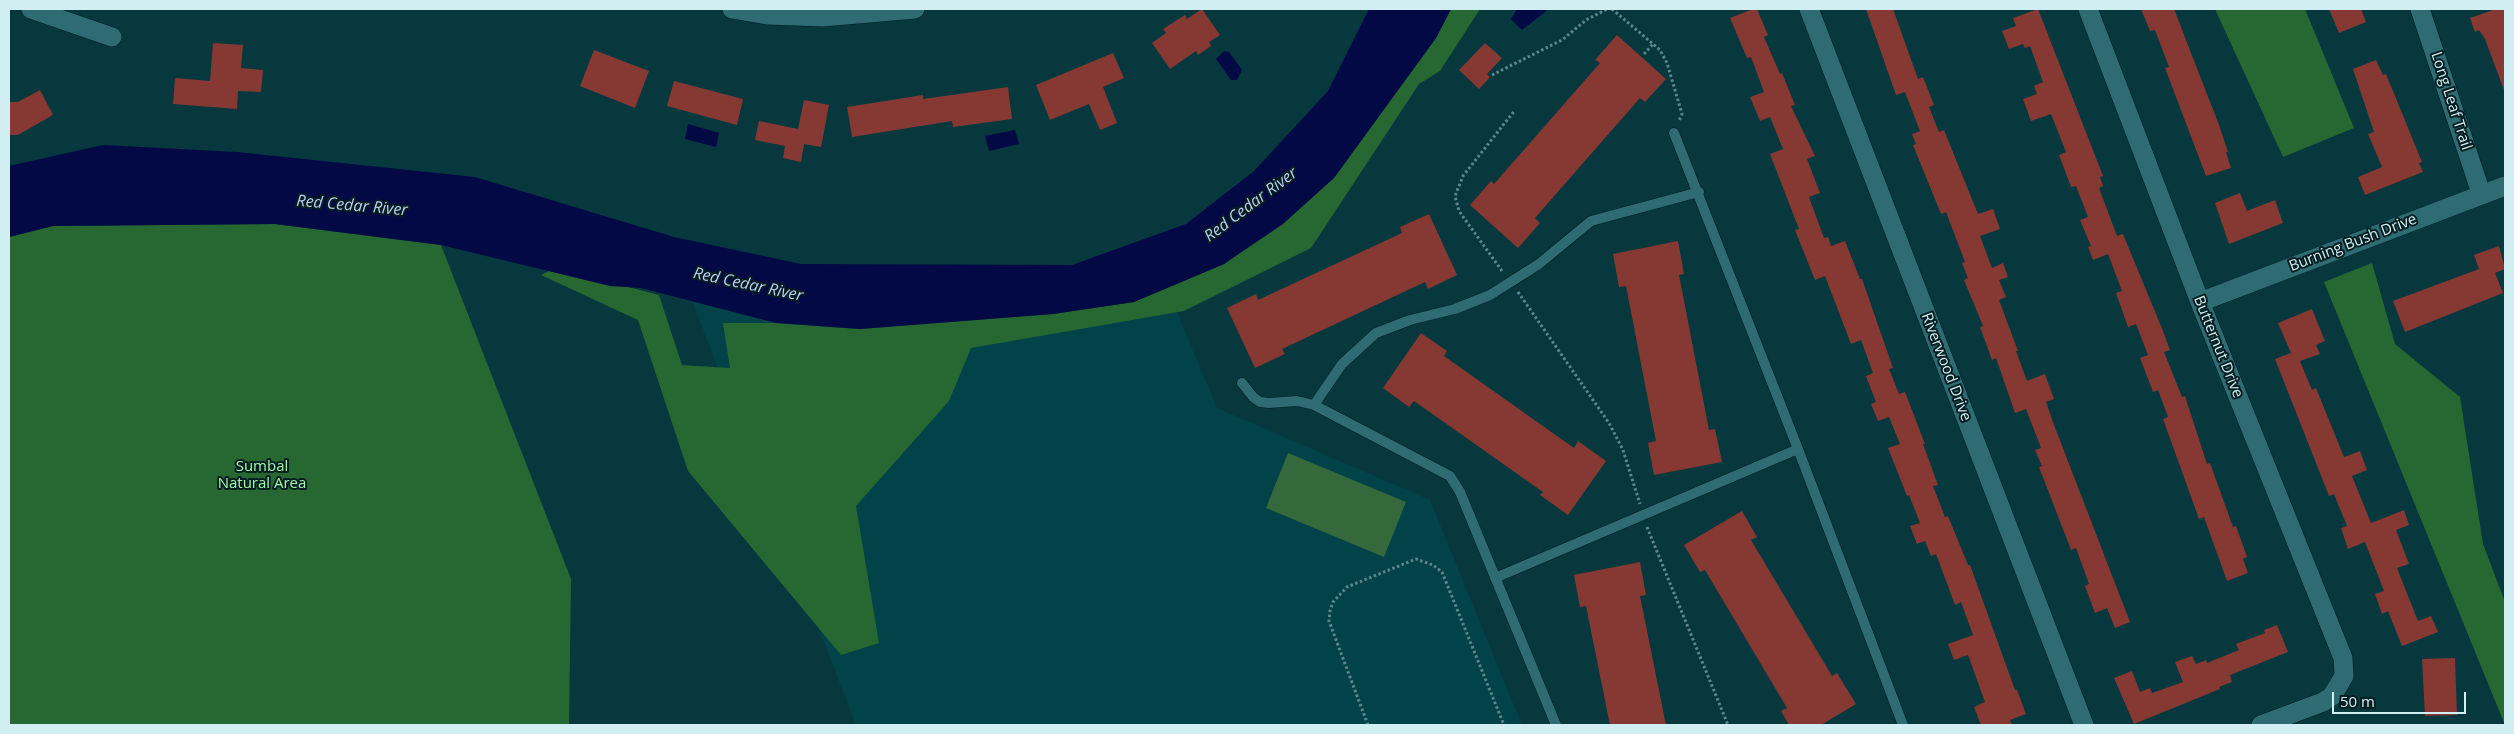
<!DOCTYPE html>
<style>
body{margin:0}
#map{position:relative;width:2514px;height:734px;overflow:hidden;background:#06383e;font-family:"Open Sans",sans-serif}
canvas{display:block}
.frame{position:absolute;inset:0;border:10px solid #d1eff3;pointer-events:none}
.scale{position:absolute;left:2332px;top:692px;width:134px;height:22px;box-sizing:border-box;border:2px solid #d1eff3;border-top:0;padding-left:6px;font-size:15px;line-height:18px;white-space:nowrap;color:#d1eff3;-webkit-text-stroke:4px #041d21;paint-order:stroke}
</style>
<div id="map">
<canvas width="2514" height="734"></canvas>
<div class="frame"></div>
<div class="scale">50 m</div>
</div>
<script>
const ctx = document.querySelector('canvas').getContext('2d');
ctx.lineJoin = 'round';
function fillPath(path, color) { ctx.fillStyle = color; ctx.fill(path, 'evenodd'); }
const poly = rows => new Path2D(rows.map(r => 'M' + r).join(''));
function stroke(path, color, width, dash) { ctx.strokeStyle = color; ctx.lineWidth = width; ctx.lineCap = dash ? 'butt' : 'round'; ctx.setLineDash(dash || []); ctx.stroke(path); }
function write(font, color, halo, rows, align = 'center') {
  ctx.font = font + ' "Open Sans",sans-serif'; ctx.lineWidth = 4; ctx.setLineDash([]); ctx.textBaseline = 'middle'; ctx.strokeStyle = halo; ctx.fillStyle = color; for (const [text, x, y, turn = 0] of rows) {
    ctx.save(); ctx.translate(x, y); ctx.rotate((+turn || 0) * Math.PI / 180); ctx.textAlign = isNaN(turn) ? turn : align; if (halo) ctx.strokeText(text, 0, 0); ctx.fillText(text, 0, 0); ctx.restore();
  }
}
const built = poly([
 [1167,288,1217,408,1430,500,1522,725,856,725,692,301,776,323,962,319,1053,314,1134,302]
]);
const green = poly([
 [1288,453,1406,502,1384,557,1266,508]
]);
const forest = poly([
 [1451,9,1480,9,1440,71,1419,84,1311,248,1184,311,971,348,949,401,856,506,879,643,841,655,688,471,638,320,541,275,555,268,659,295,682,365,730,368,723,323,776,323,860,329,1053,314,1134,302,1224,264,1334,178,1436,38],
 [2215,9,2305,9,2354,128,2283,157],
 [275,224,441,245,571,579,569,725,9,725,9,237,53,226],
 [2372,263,2395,344,2460,397,2483,544,2505,602,2505,725,2324,282]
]);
const water = poly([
 [1369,9,1451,9,1436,38,1334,178,1283,224,1224,264,1134,302,1053,314,860,329,776,323,641,288,610,286,441,245,275,224,53,226,9,237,9,166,103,145,237,152,475,177,674,237,801,264,1072,265,1186,224,1254,171,1328,91],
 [1517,9,1549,9,1522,30,1511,19],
 [1224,51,1229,52,1242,70,1237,80,1231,80,1216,59],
 [688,124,719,133,716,147,685,139],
 [1015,130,1019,144,989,151,985,136]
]);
const building = poly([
 [1202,9,1220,35,1209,42,1211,46,1198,55,1196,51,1170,69,1152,43,1166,33,1163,29,1185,15,1187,19],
 [1753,9,1757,9,1768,35,1764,37,1780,74,1782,73,1795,105,1791,106,1815,156,1807,159,1820,193,1809,197,1824,238,1828,237,1831,246,1845,241,1860,279,1862,279,1893,368,1889,369,1899,394,1905,392,1925,444,1923,444,1938,485,1933,486,1945,517,1948,516,1968,565,1970,565,2015,690,2017,690,2026,714,2010,720,2012,725,1981,725,1974,707,1985,702,1968,655,1954,660,1948,644,1973,635,1961,602,1955,605,1936,554,1931,556,1925,541,1917,544,1910,526,1920,523,1909,495,1907,496,1888,448,1900,444,1889,417,1878,421,1871,404,1876,402,1866,376,1873,373,1861,340,1851,344,1825,276,1815,280,1795,230,1799,229,1770,154,1783,149,1770,117,1760,121,1750,97,1764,92,1751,57,1747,58,1730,18],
 [1866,9,1893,9,1918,79,1923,77,1934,105,1929,107,1939,132,1944,130,1978,214,1993,209,2000,229,1980,236,1992,268,2003,263,2008,277,1999,280,2006,297,1999,300,2018,351,2016,351,2027,381,2045,374,2054,399,2046,402,2054,425,2130,622,2115,628,2107,608,2095,613,2085,586,2089,584,2076,548,2071,550,2039,467,2042,466,2035,450,2041,448,2026,409,2015,413,1996,358,1992,360,1980,327,1983,326,1964,280,1968,278,1962,263,1965,262,1946,212,1941,214,1913,145,1916,144,1912,134,1920,131,1905,92,1896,95],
 [2038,9,2103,176,2100,177,2103,186,2099,188,2117,236,2123,234,2163,331,2170,350,2164,352,2182,397,2185,396,2207,464,2210,463,2233,527,2236,526,2247,557,2243,559,2248,573,2227,581,2204,517,2199,519,2163,419,2168,417,2158,390,2153,392,2140,358,2148,355,2136,324,2128,327,2116,293,2122,291,2108,254,2093,260,2088,247,2091,246,2080,220,2088,217,2076,186,2071,187,2059,155,2066,152,2051,114,2031,121,2023,99,2037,94,2034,86,2043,82,2030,46,2025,48,2023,44,2009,49,2002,31,2016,26,2013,18],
 [2141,9,2174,9,2219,125,2228,152,2226,152,2231,168,2206,176,2165,68,2169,67,2155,30,2150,31],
 [2329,9,2361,9,2366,22,2339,33],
 [2496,9,2505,9,2504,90,2485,39,2479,30,2475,32,2470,18],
 [1617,35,1666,79,1645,102,1640,98,1535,218,1540,223,1518,248,1470,205,1491,181,1494,184,1600,63,1595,60],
 [213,43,243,45,241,68,263,70,261,92,238,91,237,109,173,104,175,78,210,81],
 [1485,43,1502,58,1487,74,1490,77,1479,89,1459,70],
 [594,50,649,71,635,108,580,86],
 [1113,53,1124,78,1103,87,1117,123,1100,130,1089,104,1050,120,1036,85],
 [2376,60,2383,75,2386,74,2422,162,2419,163,2423,172,2365,195,2358,177,2382,167,2368,134,2374,132,2353,69],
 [674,81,743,99,737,125,667,106],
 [1008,87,1012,119,953,127,952,121,852,137,847,107,923,95,923,99],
 [40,90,53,115,18,135,9,135,9,102,18,102],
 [804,100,829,105,821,147,804,144,801,162,783,158,785,146,755,140,759,121,798,129],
 [2240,193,2247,211,2275,200,2283,223,2229,244,2215,203],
 [1429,214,1457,275,1428,289,1425,282,1282,349,1285,354,1255,368,1227,308,1256,294,1258,300,1402,233,1400,227],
 [1678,241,1684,274,1679,275,1709,430,1715,429,1722,462,1654,475,1648,443,1656,441,1626,286,1619,287,1613,254],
 [2499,246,2505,269,2495,273,2503,293,2405,332,2393,301,2479,269,2474,255],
 [2312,309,2325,341,2316,345,2320,354,2300,361,2312,390,2316,388,2344,457,2360,451,2367,470,2352,476,2371,523,2404,510,2409,525,2396,530,2409,564,2397,568,2418,621,2431,616,2438,632,2402,646,2388,611,2382,614,2375,594,2384,591,2365,542,2348,549,2341,528,2347,526,2334,494,2329,496,2275,359,2291,353,2278,323],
 [1421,333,1447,351,1444,356,1574,448,1578,441,1606,461,1568,515,1540,495,1543,492,1414,401,1409,407,1383,388],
 [1742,511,1757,537,1751,540,1832,676,1837,673,1856,704,1821,725,1789,725,1781,711,1787,708,1705,570,1700,572,1684,545],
 [1640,562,1646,595,1640,596,1666,725,1610,725,1586,606,1580,607,1574,575],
 [2277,625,2288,652,2230,675,2232,682,2219,687,2220,689,2134,724,2114,678,2132,671,2140,692,2150,688,2152,693,2183,682,2175,662,2192,656,2196,664,2206,660,2207,663,2239,650,2236,644,2265,633,2264,630],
 [2455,658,2457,715,2425,716,2422,659]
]);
const path = poly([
 [1612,9,1660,50,1667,63,1682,114,1679,121],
 [1644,54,1653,44],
 [1492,75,1562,40,1586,20,1607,9],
 [1502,271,1459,211,1455,196,1463,176,1515,110],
 [1518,292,1609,423,1623,450,1640,504],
 [1647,527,1728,725],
 [1368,725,1329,621,1330,611,1333,602,1347,587,1416,559,1433,565,1442,572,1504,725]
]);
const service = poly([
 [1674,133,1798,449,1903,725],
 [1242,383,1253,397,1260,402,1269,403,1297,401,1314,405,1450,476,1460,492,1556,725],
 [1314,405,1342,364,1376,333,1410,320,1455,309,1490,295,1539,264,1591,221,1699,192],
 [1495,578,1798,449]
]);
const minor = poly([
 [31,9,112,37],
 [732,9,767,15,823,17,915,9],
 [1809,9,2084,725],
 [2088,9,2200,302,2343,658,2344,676,2332,696,2323,702,2261,725],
 [2420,9,2481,193],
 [2200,302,2505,186]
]);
const streetNames = [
 ["Long Leaf Trail",2451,101,72],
 ["Burning Bush Drive",2353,243,-21],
 ["Butternut Drive",2218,347,68],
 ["Riverwood Drive",1946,367,69]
];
const parkNames = [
 ["Sumbal",262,467],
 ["Natural Area",262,484]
];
const waterNames = [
 ["Red Cedar River",1251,205,-37],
 ["Red Cedar River",352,206,5],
 ["Red Cedar River",748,285,12]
];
fillPath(built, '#02434a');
fillPath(green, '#35693c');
fillPath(forest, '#276832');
fillPath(water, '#030944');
fillPath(building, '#863933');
stroke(service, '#001e22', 11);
stroke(minor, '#001e22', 20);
stroke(path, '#5e878c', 3, [2.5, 2.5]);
stroke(service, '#2f6b73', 10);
stroke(minor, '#2f6b73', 19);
write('15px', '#d1eff3', '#041d21', streetNames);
write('15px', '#a1f9aa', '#041d21', parkNames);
write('italic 16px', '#bdcdf2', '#041d21', waterNames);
</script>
